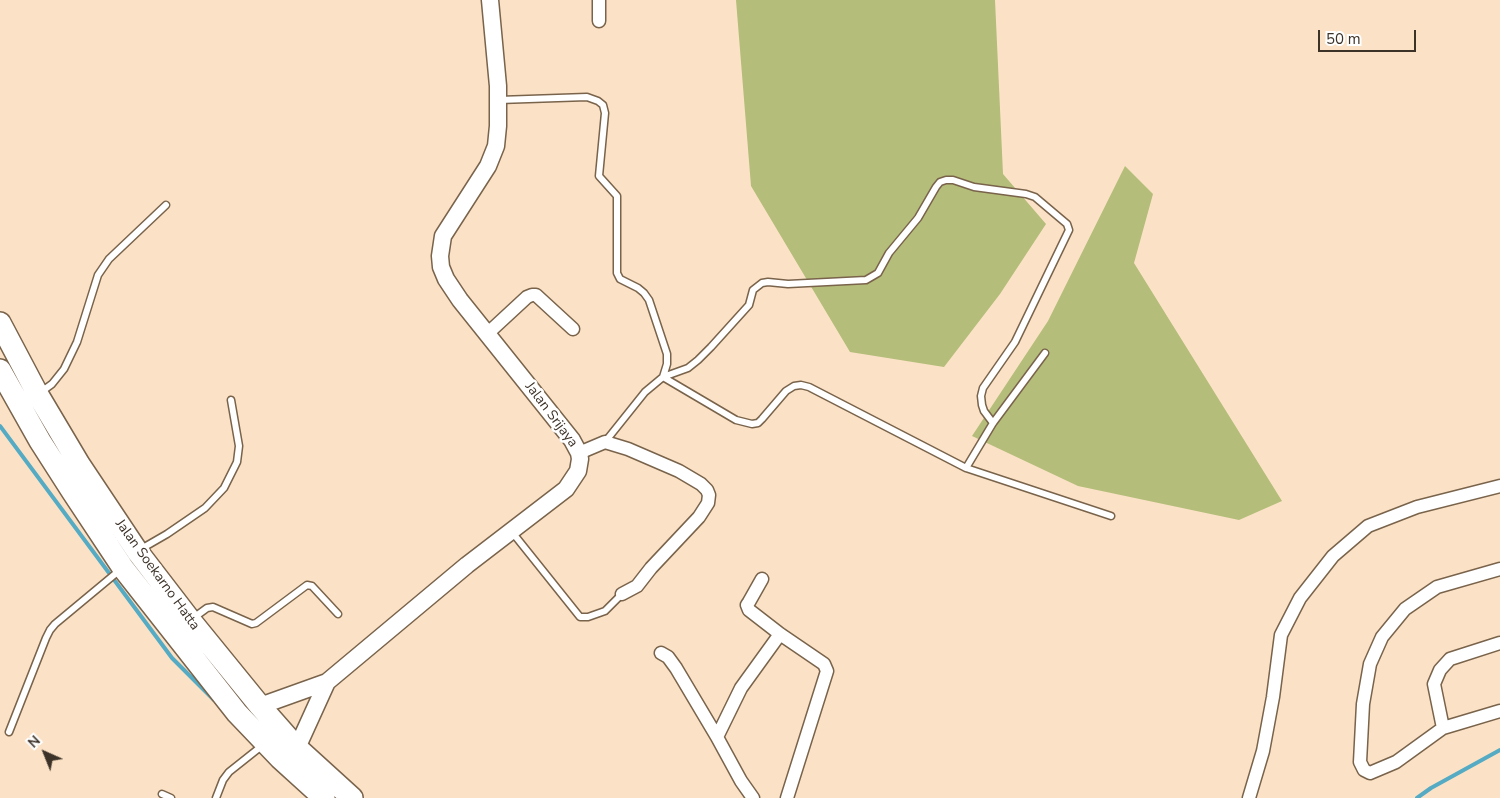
<!DOCTYPE html>
<style>
body{margin:0}
#map{position:relative;width:1500px;height:798px;overflow:hidden;background:#fbe2c6;font-family:"Nunito Sans",sans-serif}
canvas{display:block}
.north{position:absolute;left:20px;top:728px;width:50px;height:50px;-webkit-text-stroke:4px #fff;paint-order:stroke;rotate:316deg;font-size:14px;font-weight:700;line-height:20px;text-align:center;color:#3c3228}
.north::after{content:'';display:block;margin:auto;width:18px;height:22px;background:#3c3228;clip-path:polygon(50% 0,100% 100%,50% 72%,0 100%)}
.scale{position:absolute;left:1318px;top:30px;width:98px;height:22px;box-sizing:border-box;border:2px solid #3c3228;border-top:0;padding-left:6px;font-size:15px;line-height:18px;white-space:nowrap;color:#3c3228;-webkit-text-stroke:4px #fff;paint-order:stroke}
</style>
<div id="map">
<canvas width="1500" height="798"></canvas>
<div class="north">N</div>
<div class="scale">50 m</div>
</div>
<script>
const ctx = document.querySelector('canvas').getContext('2d');
ctx.lineJoin = 'round';
function fillPath(path, color) { ctx.fillStyle = color; ctx.fill(path, 'evenodd'); }
const poly = rows => new Path2D(rows.map(r => 'M' + r).join(''));
function stroke(path, color, width, dash) { ctx.strokeStyle = color; ctx.lineWidth = width; ctx.lineCap = dash ? 'butt' : 'round'; ctx.setLineDash(dash || []); ctx.stroke(path); }
function write(font, color, halo, rows, align = 'center') {
  ctx.font = font + ' "Nunito Sans",sans-serif'; ctx.lineWidth = 5; ctx.setLineDash([]); ctx.textBaseline = 'middle'; ctx.strokeStyle = halo; ctx.fillStyle = color; for (const [text, x, y, turn = 0] of rows) {
    ctx.save(); ctx.translate(x, y); ctx.rotate((+turn || 0) * Math.PI / 180); ctx.textAlign = isNaN(turn) ? turn : align; if (halo) ctx.strokeText(text, 0, 0); ctx.fillText(text, 0, 0); ctx.restore();
  }
}
const forest = poly([
 [736,0,995,0,1003,174,1046,224,1000,294,944,367,850,352,751,186],
 [1125,166,1153,194,1134,263,1282,501,1239,520,1078,486,972,436,1048,321]
]);
const stream = poly([
 [0,426,172,658,214,700],
 [1417,798,1431,788,1500,750]
]);
const service = poly([
 [499,100,587,97,598,101,603,105,605,113,599,176,617,196,617,273,620,279,638,288,644,293,649,300,667,354,667,364,663,377,736,420,752,424,758,423,762,419,786,391,794,386,801,385,809,387,966,468,1111,516],
 [41,392,52,384,64,369,77,342,98,275,109,259,166,205],
 [605,442,645,392,663,377,688,368,698,360,711,347,749,305,753,290,762,283,768,282,788,284,866,280,878,273,889,253,918,218,936,187,940,182,946,180,953,180,974,187,1026,194,1035,197,1067,224,1069,230,1015,342,983,388,981,396,982,405,984,411,993,423],
 [966,468,993,423,1045,353],
 [512,532,580,617,588,617,605,611,622,594],
 [141,549,167,534,205,508,224,488,237,462,239,446,231,400],
 [192,619,207,608,213,607,252,624,256,623,307,585,312,586,338,614],
 [9,732,46,638,50,630,55,624,120,570],
 [162,794,171,798],
 [216,798,223,780,229,772,263,745]
]);
const minor = poly([
 [599,21,599,0],
 [487,334,527,297,532,295,536,295,573,329],
 [579,453,605,442,628,449,679,471,701,484,707,490,709,495,708,503,699,517,651,568,637,586,622,594],
 [1500,569,1437,587,1405,609,1382,637,1370,664,1363,704,1360,762,1364,770,1370,773,1396,762,1443,728,1500,711],
 [762,579,749,602,747,605,749,610,780,634,824,664,827,671,787,798],
 [661,653,668,657,676,668,717,737,741,781,753,798],
 [1443,728,1434,684,1440,670,1450,659,1500,643],
 [717,737,741,688,780,634],
 [1249,798,1263,751,1273,697,1281,635,1300,598,1333,556,1368,526,1417,507,1500,486]
]);
const tertiary = poly([
 [260,706,327,682],
 [297,748,327,682,467,565,566,489,578,471,580,459,579,453,572,440,460,300,446,279,441,267,440,256,443,236,488,166,496,146,498,126,498,86,490,0]
]);
const trunk = poly([
 [0,323,38,395,79,464,137,551,190,620,260,706,297,748,352,798],
 [0,370,40,441,72,491,123,568,237,713,280,758,324,798]
]);
const streetNames = [
 ["Jalan Srijaya",551,415,53],
 ["Jalan Soekarno Hatta",157,575,54]
];
fillPath(forest, '#b4bd79');
stroke(stream, '#54abc3', 4);
stroke(service, '#79634b', 9);
stroke(minor, '#79634b', 15);
stroke(tertiary, '#79634b', 19);
stroke(trunk, '#79634b', 24);
stroke(service, '#fff', 6);
stroke(minor, '#fff', 12);
stroke(tertiary, '#fff', 16);
stroke(trunk, '#fff', 21);
write('14px', '#3c3228', '#fff', streetNames);
</script>
